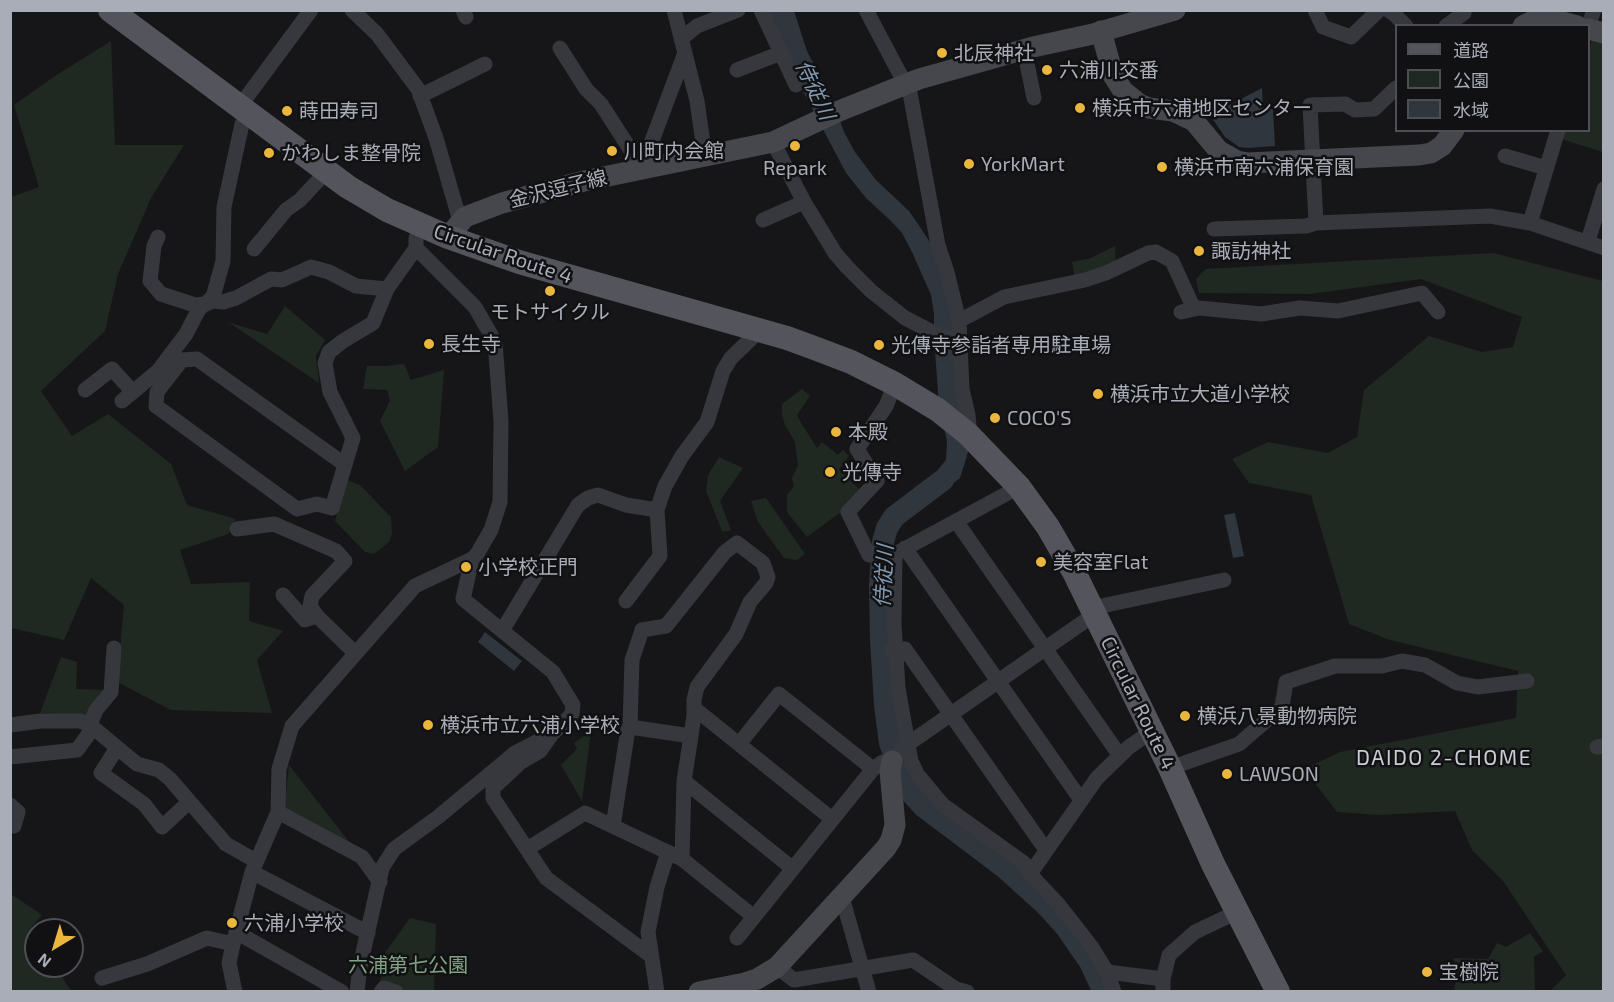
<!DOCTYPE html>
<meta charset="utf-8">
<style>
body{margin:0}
#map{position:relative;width:1614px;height:1002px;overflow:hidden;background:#161618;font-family:"Exo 2","Noto Sans JP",sans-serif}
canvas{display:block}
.frame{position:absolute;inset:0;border:12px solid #a9adb7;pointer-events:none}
.legend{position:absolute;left:1395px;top:24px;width:195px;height:108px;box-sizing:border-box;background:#111113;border:2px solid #4e4f55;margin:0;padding:8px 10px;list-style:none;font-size:18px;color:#a9adb7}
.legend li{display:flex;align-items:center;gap:12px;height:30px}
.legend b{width:30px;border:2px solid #4e4f55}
.north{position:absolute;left:24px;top:918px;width:60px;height:60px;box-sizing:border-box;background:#111113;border:2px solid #4e4f55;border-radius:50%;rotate:218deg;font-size:16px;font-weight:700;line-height:24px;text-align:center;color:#a9adb7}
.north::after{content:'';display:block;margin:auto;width:21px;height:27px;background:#eab63d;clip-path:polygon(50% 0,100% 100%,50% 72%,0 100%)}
</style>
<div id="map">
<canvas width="1614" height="1002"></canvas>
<div class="frame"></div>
<ul class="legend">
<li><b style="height:8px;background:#54555c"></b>道路</li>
<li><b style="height:16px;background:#202822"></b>公園</li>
<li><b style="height:16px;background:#2f363d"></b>水域</li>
</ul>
<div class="north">N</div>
</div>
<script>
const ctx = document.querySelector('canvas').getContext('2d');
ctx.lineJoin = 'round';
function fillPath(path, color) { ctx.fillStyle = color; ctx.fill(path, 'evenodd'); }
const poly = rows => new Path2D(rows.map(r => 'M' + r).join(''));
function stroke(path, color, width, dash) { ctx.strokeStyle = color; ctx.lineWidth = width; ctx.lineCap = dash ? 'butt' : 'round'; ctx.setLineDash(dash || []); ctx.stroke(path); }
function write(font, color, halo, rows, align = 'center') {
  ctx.font = font + ' "Exo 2","Noto Sans JP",sans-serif'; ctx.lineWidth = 5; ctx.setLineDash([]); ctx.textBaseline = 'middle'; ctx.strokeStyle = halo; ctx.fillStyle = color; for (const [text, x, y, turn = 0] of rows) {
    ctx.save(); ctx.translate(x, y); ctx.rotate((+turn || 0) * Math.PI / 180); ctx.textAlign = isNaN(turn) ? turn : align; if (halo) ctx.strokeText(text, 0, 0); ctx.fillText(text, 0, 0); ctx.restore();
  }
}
const green = poly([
 [1592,40,1603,43,1603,152,1561,139,1564,131,1588,130,1589,49],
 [111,41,115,145,184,145,151,198,118,274,105,331,41,391,72,436,108,414,171,464,187,505,236,519,228,534,180,550,191,584,250,582,249,621,283,631,257,660,272,713,171,710,117,682,124,605,91,578,64,640,11,628,11,197,39,187,14,105,55,76],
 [1115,246,1116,264,1075,278,1072,262,1091,258],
 [1493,253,1603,281,1603,991,1550,991,1566,975,1503,881,1472,850,1455,811,1378,815,1337,812,1304,769,1340,752,1516,718,1518,671,1390,640,1349,624,1311,495,1249,483,1232,459,1268,442,1328,453,1357,437,1364,390,1429,336,1482,352,1513,347,1522,317,1421,279,1310,294,1199,293,1196,279,1206,269],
 [285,306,325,340,316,356,319,383,228,322,267,334],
 [404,364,411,380,444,370,438,447,405,471,380,421,390,401,387,390,363,389,367,366,386,366],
 [802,389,810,396,797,415,800,421,817,448,822,442,838,455,843,450,849,456,839,470,861,491,845,509,807,537,787,512,787,495,794,486,792,478,798,465,795,442,785,425,782,414,782,404],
 [719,457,743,468,720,501,731,530,728,531,722,531,706,491,708,475],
 [347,480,360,485,391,517,392,533,389,542,374,554,365,552,335,521],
 [766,498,805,554,797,560,784,558,758,522,751,501],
 [61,657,77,662,76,689,106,690,87,716,40,713],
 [591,731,582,801,561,765,577,749,574,743],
 [289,765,350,843,284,812],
 [11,894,42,915,31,928,36,936,36,966,55,966,71,991,11,991],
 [410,918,436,924,434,991,408,991,383,985,379,988,384,954],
 [1530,933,1543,951,1534,957,1535,991,1454,991,1458,971,1453,958,1488,959,1497,943,1506,947]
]);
const water = poly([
 [765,11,794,11,807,51,834,104,844,132,855,152,876,180,909,211,916,221,931,244,949,292,969,449,960,478,925,505,914,488,936,472,946,460,947,441,939,406,934,337,934,314,931,295,912,252,902,233,892,222,866,198,846,173,774,36],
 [1262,88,1263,109,1273,109,1275,146,1248,148,1239,147,1225,137,1210,115],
 [1235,513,1244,556,1233,558,1224,515],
 [485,632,522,661,514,671,478,642]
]);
const river = poly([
 [943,480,894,517,887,528,883,542,880,584,881,640,885,705,890,743,905,782,913,795,924,807,1005,868,1046,905,1065,926,1090,962,1104,992]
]);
const street = poly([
 [352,10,377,34,418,89,436,138,460,221],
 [463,10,466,17],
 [674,10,697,101,705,157],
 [761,10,796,85],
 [866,10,910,93,938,245,947,272,959,321,962,389,968,415,970,436],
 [1315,10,1323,27,1351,37,1379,10],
 [1388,10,1393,13,1406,26],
 [1446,26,1464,13],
 [1588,27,1594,10],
 [681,39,697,26,738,10],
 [560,48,586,89,601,104,637,160,641,170],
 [1024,49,1034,98],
 [737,70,781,53],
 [1396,88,1374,109,1355,110,1345,104,1310,105,1316,223,1490,216,1530,223,1604,248],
 [420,96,485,64],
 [240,106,311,10],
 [773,142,804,202,835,253,847,267,871,291,905,318,932,332,959,341],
 [1505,156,1546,168],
 [641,170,685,53],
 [763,220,804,202],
 [1530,223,1558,130],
 [1214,229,1306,226,1316,223],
 [158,237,154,246,150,281,161,294,195,305,206,304,212,301,223,302,236,298,271,279,282,280,311,267,329,272,356,286,387,289],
 [1588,241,1604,189],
 [254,249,286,210,300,200,327,171],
 [1181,312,1199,308,1261,314,1300,308,1338,311,1422,293,1438,312],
 [959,321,1004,297,1085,280,1106,273,1148,253,1156,252,1172,261,1194,309],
 [85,390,112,369,133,392],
 [122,401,158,371,186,334,199,309,213,297,223,261,224,207,242,124,249,113],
 [344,464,197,359,182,360,157,392,156,406,297,509,317,504,332,508,353,438,330,392,325,363,329,352,343,341,373,323,387,289,416,248,416,238],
 [1019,487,895,554,894,624,898,688,911,761,917,774,943,805,1024,863,1030,874,1059,905,1091,946,1107,972,1114,992],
 [956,521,1120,756],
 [237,529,274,524,336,551,345,561,312,596,310,606,317,616,355,653],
 [905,548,1081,800],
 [869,555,848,512,877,481,857,449,886,406,895,384],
 [283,595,305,620,317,616],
 [626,601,660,556,657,510],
 [1092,608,1224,580],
 [502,631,578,505,588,498,598,495,626,505,657,510,665,486,682,456,707,422,723,371,731,358,760,330],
 [892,650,905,649,1046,850],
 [694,708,832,819],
 [10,725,41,721,80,721,90,725,137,764,159,770,170,779,226,844,256,861],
 [90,725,96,710,111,692,114,648],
 [552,734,540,751,521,762,493,788,493,798,546,878,651,956],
 [739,744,779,694,873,769],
 [1597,747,1604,746],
 [117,748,101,773,144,804,162,827,189,802],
 [10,757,77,750,93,728],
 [1170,768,1239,744,1282,707,1286,682,1335,666,1382,666,1402,661,1425,665,1457,683,1478,687,1527,681],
 [684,781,792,868],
 [10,805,18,812,14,826],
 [278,812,362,857,380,882],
 [613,826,628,729,630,727],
 [527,849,585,813,682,859,754,917,873,769,883,762,892,761,908,744,1095,614],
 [682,859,684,781,691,736,694,715,694,700,697,687,736,634,750,602,766,583,768,577,763,563,737,543,725,552,666,626,642,630,632,660,630,727,691,736],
 [252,872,368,933],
 [1030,874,1097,778,1129,747,1152,731],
 [842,897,869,992],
 [236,932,342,992],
 [737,938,754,917],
 [777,967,794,980,913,960,956,989,967,992],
 [1107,972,1163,979],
 [102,978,147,964,207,938,233,944],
 [235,992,229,963,233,944,252,872,278,812,279,769,292,726,415,586,472,559,477,554,491,530,500,502,501,421,495,342,475,307,416,248],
 [357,992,360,966,382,868,394,849,438,817,515,753,552,734,572,714,573,705,553,672,463,599,472,559],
 [381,992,384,988,396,992],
 [657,992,648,932,657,887,668,852],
 [1163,992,1163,979,1169,955,1195,932,1237,912]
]);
const secondary = poly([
 [1523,26,1535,20,1547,18,1577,26],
 [1588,29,1604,33],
 [1101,31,1113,75,1123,91,1139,104,1149,108,1173,111,1194,121,1219,151,1237,161,1248,163,1419,155,1431,153,1442,146,1454,130],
 [448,237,465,217,502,203,584,181,773,142,839,111,919,79,1033,47,1093,34,1175,10],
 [699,992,745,983,757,979,777,967,886,848,891,840,895,825,890,771,892,761]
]);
const primary = poly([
 [110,10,348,187,387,210,448,237,519,262,787,338,817,349,851,362,895,384,938,410,968,434,1019,487,1048,527,1074,572,1170,768,1213,864,1278,992]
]);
const markers = [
 [942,53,6,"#eab63d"],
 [1047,70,6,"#eab63d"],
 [1080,108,6,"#eab63d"],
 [287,111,6,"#eab63d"],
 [795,146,6,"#eab63d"],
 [612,151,6,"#eab63d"],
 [269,153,6,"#eab63d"],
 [969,164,6,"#eab63d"],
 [1162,167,6,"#eab63d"],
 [1199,251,6,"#eab63d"],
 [550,291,6,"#eab63d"],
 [429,344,6,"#eab63d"],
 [879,345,6,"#eab63d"],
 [1098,394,6,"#eab63d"],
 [995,418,6,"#eab63d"],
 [836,432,6,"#eab63d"],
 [830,472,6,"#eab63d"],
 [1041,562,6,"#eab63d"],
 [466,567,6,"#eab63d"],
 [1185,716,6,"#eab63d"],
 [428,725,6,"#eab63d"],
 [1227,774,6,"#eab63d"],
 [232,923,6,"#eab63d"],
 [1427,972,6,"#eab63d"]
];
const poiNames = [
 ["北辰神社",954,53],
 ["六浦川交番",1059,70],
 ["横浜市六浦地区センター",1092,108],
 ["蒔田寿司",299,111],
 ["川町内会館",624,151],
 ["かわしま整骨院",281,153],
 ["YorkMart",981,164],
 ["横浜市南六浦保育園",1174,167],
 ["Repark",795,168,"center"],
 ["諏訪神社",1211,251],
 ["モトサイクル",550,312,"center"],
 ["長生寺",441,344],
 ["光傳寺参詣者専用駐車場",891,345],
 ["横浜市立大道小学校",1110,394],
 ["COCO'S",1007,418],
 ["本殿",848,432],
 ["光傳寺",842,472],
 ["美容室Flat",1053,562],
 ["小学校正門",478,567],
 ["横浜八景動物病院",1197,716],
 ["横浜市立六浦小学校",440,725],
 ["LAWSON",1239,774],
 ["六浦小学校",244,923],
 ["宝樹院",1439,972]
];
const streetNames = [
 ["金沢逗子線",558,189,-14],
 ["Circular Route 4",503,254,19],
 ["Circular Route 4",1138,703,64]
];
const parkNames = [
 ["六浦第七公園",408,965]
];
const waterNames = [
 ["侍従川",815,90,65],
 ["侍従川",884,576,-87]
];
const neighbourhoodNames = [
 ["DAIDO 2-CHOME",1444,758]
];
fillPath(green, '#202822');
fillPath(water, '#2f363d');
stroke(river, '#2f363d', 22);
stroke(street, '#37383d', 15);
stroke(secondary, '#45474d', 21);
stroke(primary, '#54555c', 24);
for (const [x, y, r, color] of markers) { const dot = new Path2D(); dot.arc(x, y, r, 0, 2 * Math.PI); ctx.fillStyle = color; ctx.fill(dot); stroke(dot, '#111113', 2); }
write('20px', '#a9adb7', '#111113', poiNames, 'left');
write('20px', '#a9adb7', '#111113', streetNames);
write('20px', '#81a184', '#111113', parkNames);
write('italic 21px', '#8199b1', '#111113', waterNames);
ctx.letterSpacing = '1.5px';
write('21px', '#caccd4', '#111113', neighbourhoodNames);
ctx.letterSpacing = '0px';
</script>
